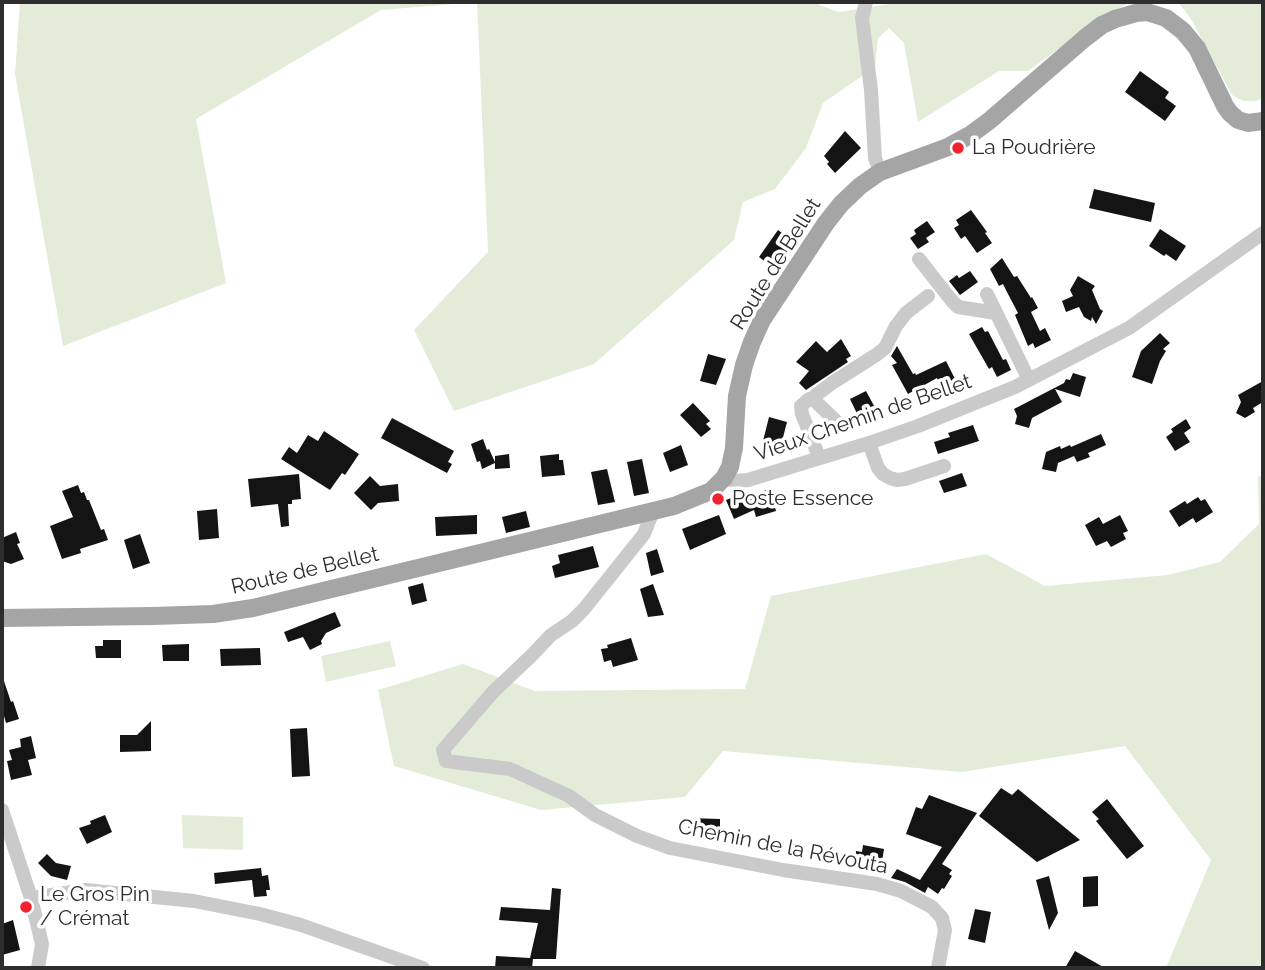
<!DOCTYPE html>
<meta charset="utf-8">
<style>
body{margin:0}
#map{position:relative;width:1265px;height:970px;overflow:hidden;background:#fff;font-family:Raleway,sans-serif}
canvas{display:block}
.frame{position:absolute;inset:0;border:4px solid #2d2d2d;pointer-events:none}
</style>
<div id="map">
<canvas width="1265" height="970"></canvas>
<div class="frame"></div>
</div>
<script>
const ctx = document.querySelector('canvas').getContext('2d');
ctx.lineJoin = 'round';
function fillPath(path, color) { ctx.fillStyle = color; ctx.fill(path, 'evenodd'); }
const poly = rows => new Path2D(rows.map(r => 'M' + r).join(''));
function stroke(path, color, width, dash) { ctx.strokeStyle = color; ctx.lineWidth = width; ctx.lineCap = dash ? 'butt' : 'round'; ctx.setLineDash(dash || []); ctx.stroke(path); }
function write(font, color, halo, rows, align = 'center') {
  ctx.font = font + ' Raleway,sans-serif'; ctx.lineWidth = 7; ctx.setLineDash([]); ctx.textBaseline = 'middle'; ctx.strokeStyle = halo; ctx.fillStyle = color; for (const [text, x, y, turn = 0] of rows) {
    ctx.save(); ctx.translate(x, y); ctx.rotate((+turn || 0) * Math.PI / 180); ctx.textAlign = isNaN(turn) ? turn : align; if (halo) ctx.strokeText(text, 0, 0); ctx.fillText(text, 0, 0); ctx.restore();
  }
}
const green = poly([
 [20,2,811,2,839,12,902,2,1130,2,1096,22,1028,71,999,71,918,122,904,43,889,28,878,38,875,67,823,103,806,148,775,189,743,202,734,240,594,364,454,411,414,330,488,252,477,2,381,10,196,119,226,283,63,346,15,74],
 [1178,2,1263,2,1263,98,1256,101,1243,101,1232,95,1191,19],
 [1263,475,1263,968,1166,968,1211,860,1125,746,962,772,723,751,685,797,541,810,394,766,378,690,463,664,535,691,745,689,771,596,986,554,1045,586,1168,575,1220,562,1259,524,1258,477],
 [390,641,396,666,326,682,321,656],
 [182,815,243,817,243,850,183,848]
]);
const building = poly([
 [1140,71,1169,92,1165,98,1176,106,1165,121,1125,92],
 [845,131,861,148,835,173,827,164,829,162,824,156],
 [1094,189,1155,203,1151,222,1089,208],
 [971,210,987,232,985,233,992,243,977,253,965,236,961,239,954,228,959,225,956,220],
 [927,221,935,232,926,238,929,242,918,249,910,238,916,234,914,230],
 [1160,229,1186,246,1176,261,1166,254,1164,256,1149,246],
 [778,230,794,242,775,269,759,257],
 [1002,258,1014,277,1017,276,1031,298,1032,297,1038,308,1031,312,1040,331,1045,328,1051,340,1035,348,1033,343,1028,346,1015,315,1018,313,1008,294,1003,284,999,286,990,269],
 [970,271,978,282,960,295,949,281,957,275,959,278],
 [1078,276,1095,286,1092,290,1100,309,1103,311,1096,324,1092,317,1091,321,1084,317,1079,307,1066,312,1062,301,1073,296,1070,290],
 [982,327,985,332,988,331,1003,360,1006,359,1011,370,997,377,992,367,989,369,969,334],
 [1160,333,1170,343,1163,349,1166,351,1160,361,1152,384,1132,377,1141,351],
 [841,339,851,356,846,359,848,362,806,390,799,383,809,371,796,362,816,341,827,352],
 [897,346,913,374,915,373,916,375,946,361,958,385,944,392,937,378,908,394,892,365,897,363,891,356],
 [708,354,726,359,716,385,700,381],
 [1073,373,1086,377,1080,397,1055,389,1062,402,1032,418,1029,428,1015,424,1017,416,1014,409,1064,383,1066,379,1070,380],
 [1263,381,1263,402,1253,408,1255,412,1245,418,1236,413,1241,402,1238,395],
 [866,391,879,415,868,421,867,419,861,422,850,399],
 [693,403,710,421,706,424,711,429,701,437,680,415],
 [769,417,787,422,780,449,765,445,766,442,763,441],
 [392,418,454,451,448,462,452,464,447,473,381,438],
 [1186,419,1191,428,1184,433,1190,442,1175,451,1166,437,1173,432,1171,429],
 [973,425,979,441,938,454,934,442,950,437,948,433],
 [324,431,359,454,345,475,342,473,330,490,281,459,289,447,297,453,308,435,318,441],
 [1101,434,1106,445,1088,453,1090,457,1077,462,1074,456,1058,463,1056,472,1042,469,1046,452,1060,446,1061,449,1070,445,1071,447],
 [483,439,487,450,489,449,495,462,495,456,509,454,510,468,495,469,495,463,482,469,480,461,477,462,471,444],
 [681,445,688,465,670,472,663,453],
 [559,454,559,460,563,460,565,475,542,477,540,456],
 [642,459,649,493,634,496,627,462],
 [607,469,615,502,598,505,591,472],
 [962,473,967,486,944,493,939,481],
 [299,474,301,499,292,500,292,504,288,504,289,526,281,527,278,504,251,507,248,479],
 [370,476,380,486,398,484,399,501,378,503,371,510,354,493],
 [78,485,81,493,84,492,87,500,89,500,101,530,104,529,108,540,80,549,81,553,62,559,50,526,73,517,62,491],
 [770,489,776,511,756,517,754,510,734,519,726,500,744,493,745,497],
 [1198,497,1201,501,1205,499,1213,512,1196,523,1193,518,1179,527,1169,511,1185,501,1187,504],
 [217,509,219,538,199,540,197,511],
 [526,511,530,527,506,533,502,517],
 [477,515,477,534,436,536,435,517],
 [719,515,726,534,690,550,682,529],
 [1120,515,1128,531,1123,533,1126,539,1111,547,1107,541,1096,546,1085,525,1099,517,1103,524],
 [16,532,20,543,17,544,24,559,11,564,2,561,2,538],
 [140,534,150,563,133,569,124,540],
 [593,546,599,567,555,578,552,566,560,563,558,555],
 [657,549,664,572,651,576,646,553],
 [423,583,427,601,412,605,408,587],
 [653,584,664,615,648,617,640,589],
 [335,612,341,626,326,633,321,641,322,644,310,650,303,637,288,642,284,632],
 [631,638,638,660,613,667,611,660,604,662,601,649,608,648,607,645],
 [103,640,121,640,121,658,96,658,95,646,103,646],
 [189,644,189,661,163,661,162,645],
 [260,648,261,665,221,666,220,649],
 [2,681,4,681,11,702,13,701,19,719,6,723,4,716,2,717],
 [151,721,151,751,120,752,120,735,137,735],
 [307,728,310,776,292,777,290,729],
 [31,736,36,758,28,760,32,775,11,780,7,761,12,760,9,750,21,747,20,739],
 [1001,788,1012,795,1018,789,1080,840,1037,862,979,816],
 [929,795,977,813,942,864,952,870,949,874,952,876,944,889,942,888,938,894,928,887,925,893,905,882,891,878,897,869,920,880,942,847,906,834,916,807,922,809],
 [1107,799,1144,846,1127,859,1096,821,1099,819,1092,812],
 [105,815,112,832,87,844,79,828,91,824,90,821],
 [689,818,720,819,720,831,707,831,707,835,688,834],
 [863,845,884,849,881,868,855,864,856,851,862,852],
 [47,854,56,863,71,866,67,880,51,876,38,863],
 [261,868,262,876,268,875,270,890,266,890,267,896,254,897,252,880,215,884,214,873],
 [1049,876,1058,913,1049,930,1036,880],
 [1098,876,1098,906,1083,907,1083,877],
 [552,888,561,889,556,959,533,959,532,968,495,968,496,956,530,958,538,923,499,920,501,907,550,910],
 [975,909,991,912,985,943,968,939],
 [13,920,20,950,2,955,2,924],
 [1075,951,1105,968,1065,968]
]);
const minor = poly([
 [866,2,862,18,871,90,875,158,880,172],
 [919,259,952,301,958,307,996,313],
 [987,294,1029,380],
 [811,399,832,383,876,355,885,348,896,326,906,313,928,296],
 [869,443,878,468,883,474,890,478,897,480,905,479,944,466],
 [819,457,802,414,801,406,809,399,814,400,838,423],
 [724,478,735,481,748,480,869,443,918,426,1015,387,1129,328,1263,233],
 [653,511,644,534,584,609,572,621,551,635,531,656,493,692,443,750,446,761,510,769,569,796,595,815,637,836,670,848,783,870,877,884,901,891,932,907,942,918,945,930,938,968],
 [2,810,31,898,42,944,38,968],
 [31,898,86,890,194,901,260,914,301,925,423,968]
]);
const major = poly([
 [2,618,153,616,213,614,253,608,674,506,711,491,724,478,730,467,734,448,737,396,744,365,752,342,762,320,826,223,841,204,860,186,880,172,948,147,970,135,989,121,1085,38,1102,25,1115,19,1136,13,1147,12,1166,18,1183,31,1197,48,1225,106,1230,113,1238,120,1248,123,1263,121]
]);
const markers = [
 [958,148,7,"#f0232e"],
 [718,499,7,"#f0232e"],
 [26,907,7,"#f0232e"]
];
const poiNames = [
 ["La Poudrière",972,148],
 ["Poste Essence",732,499],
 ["Le Gros Pin",40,895],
 ["/ Crémat",40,919]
];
const streetNames = [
 ["Route de Bellet",776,264,-58],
 ["Vieux Chemin de Bellet",863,418,-19],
 ["Route de Bellet",305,571,-13],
 ["Chemin de la Révouta",783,847,11]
];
fillPath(green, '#e3ecd9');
fillPath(building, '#141414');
stroke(minor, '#cacaca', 14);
stroke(major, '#a5a5a5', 18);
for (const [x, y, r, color] of markers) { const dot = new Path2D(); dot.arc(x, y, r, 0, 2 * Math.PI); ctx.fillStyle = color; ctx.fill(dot); stroke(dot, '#fff', 2.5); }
write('21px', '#2d2d2d', '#fff', poiNames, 'left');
write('21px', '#2d2d2d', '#fff', streetNames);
</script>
